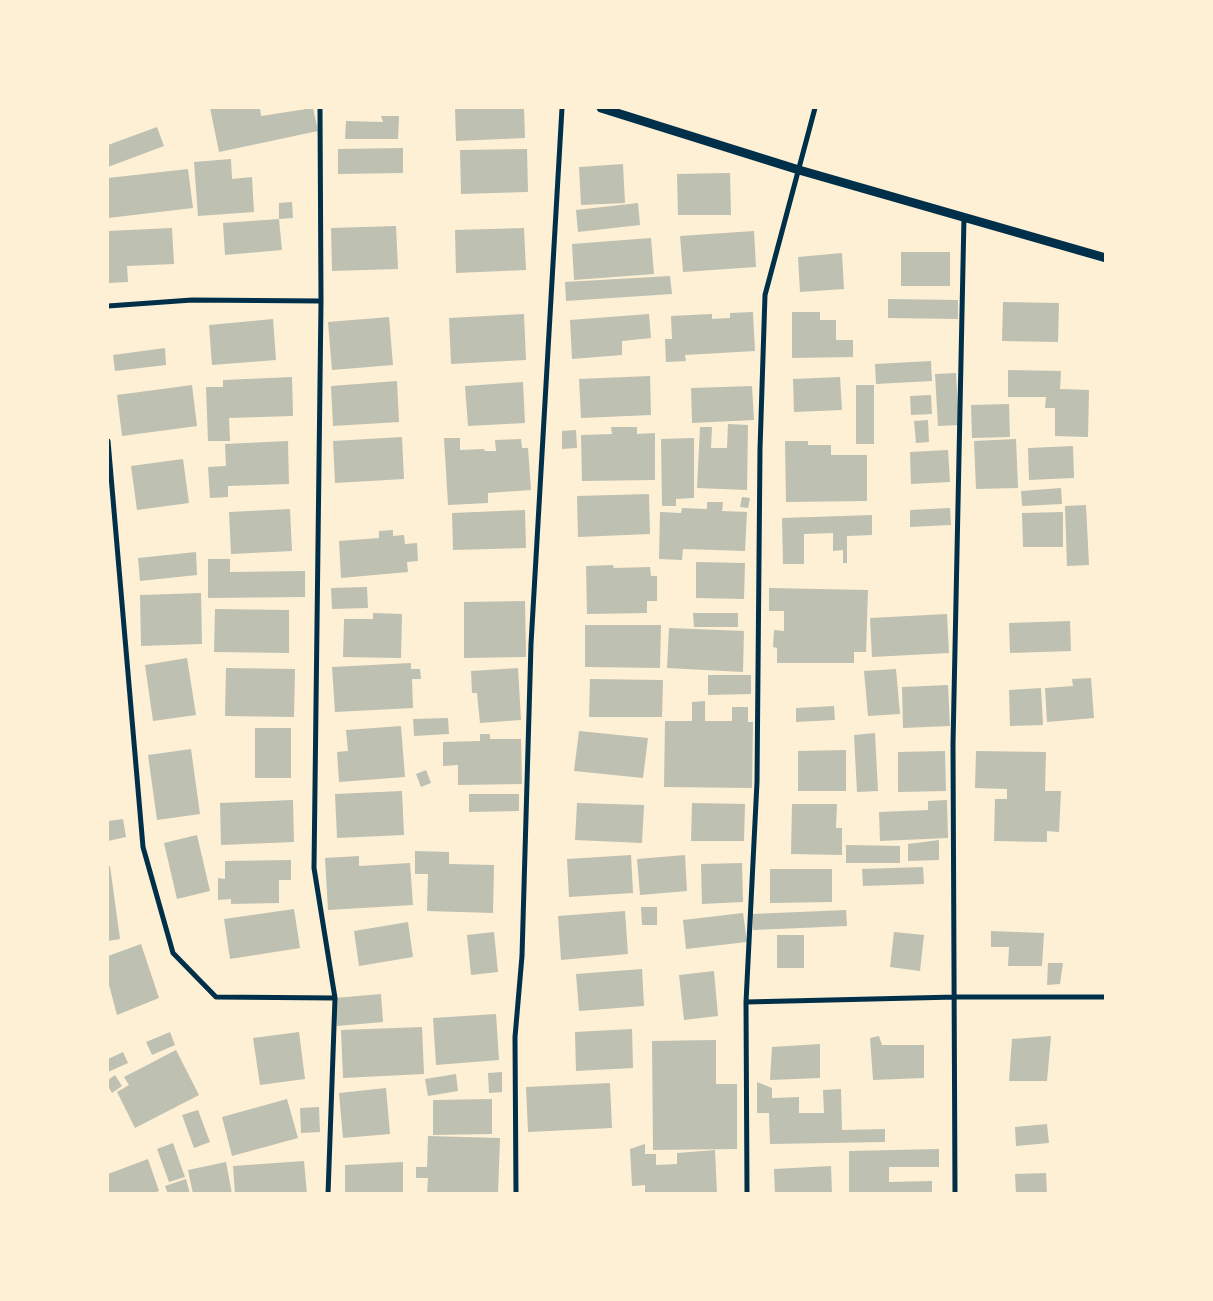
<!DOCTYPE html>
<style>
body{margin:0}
#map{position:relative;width:1213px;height:1301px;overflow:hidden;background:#fdf0d5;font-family:Inter,sans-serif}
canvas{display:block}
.frame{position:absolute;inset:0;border:109px solid #fdf0d5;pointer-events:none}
</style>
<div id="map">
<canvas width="1213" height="1301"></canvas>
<div class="frame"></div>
</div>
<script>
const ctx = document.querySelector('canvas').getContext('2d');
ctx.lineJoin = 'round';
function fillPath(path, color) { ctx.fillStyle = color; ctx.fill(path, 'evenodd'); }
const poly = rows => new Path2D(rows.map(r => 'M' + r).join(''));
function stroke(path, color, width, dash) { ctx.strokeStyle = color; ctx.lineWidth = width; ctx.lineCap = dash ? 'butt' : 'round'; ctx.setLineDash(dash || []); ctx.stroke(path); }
const building = poly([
 [210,108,260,108,261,116,313,108,318,131,219,152],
 [455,108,524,108,525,138,456,141],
 [381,116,399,116,398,139,345,139,346,121,383,122],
 [157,127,164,146,108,167,108,145],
 [403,148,403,173,338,174,338,149],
 [527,149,528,192,461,194,460,150],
 [231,159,232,179,252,177,254,212,198,216,194,162],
 [623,164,625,203,581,205,579,167],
 [188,169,193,208,108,218,108,178],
 [730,173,731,215,678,215,677,174],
 [292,202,293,218,279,219,279,203],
 [638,203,640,225,578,232,576,210],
 [279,219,282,250,225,255,223,223],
 [396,226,398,269,332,271,331,228],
 [172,228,174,264,127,266,128,282,108,283,108,231],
 [524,228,526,270,456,273,455,230],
 [754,231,756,267,683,272,680,236],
 [651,238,654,274,574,280,572,244],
 [901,252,950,252,950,286,901,286],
 [842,253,844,289,800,292,798,257],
 [670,276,672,294,566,301,565,282],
 [888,299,958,300,958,319,888,318],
 [1003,302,1059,303,1058,342,1002,341],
 [753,312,755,351,685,355,686,361,666,362,665,339,672,339,671,316,712,314,712,319,730,318,730,313],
 [792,312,820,312,820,320,836,320,836,340,853,340,853,357,792,358],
 [524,314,526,360,451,364,449,318],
 [649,314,651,338,622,341,622,355,572,359,570,320],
 [389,317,393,365,332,370,328,322],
 [273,319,276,360,212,365,209,325],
 [165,348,166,365,115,371,113,355],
 [931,361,932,381,876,384,875,364],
 [1008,370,1061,371,1060,389,1089,390,1088,437,1055,436,1055,408,1045,408,1046,397,1008,397],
 [956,373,959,425,938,426,935,374],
 [650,376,651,415,581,418,579,379],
 [292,377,293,416,229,418,230,441,208,441,206,387,223,387,223,380],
 [840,377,842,410,794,412,793,379],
 [397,381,399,422,333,426,331,386],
 [523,382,525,423,468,426,465,386],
 [192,385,197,426,122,436,117,395],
 [856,385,874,385,874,444,856,444],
 [752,386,754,420,692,423,691,388],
 [931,395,932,414,911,415,910,396],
 [1009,404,1010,437,972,438,971,405],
 [928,420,929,442,916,443,914,421],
 [728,424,748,425,747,490,697,488,700,427,712,427,711,448,727,448],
 [611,427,637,427,637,434,655,433,655,480,582,481,581,435,612,434],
 [576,430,577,448,562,449,562,431],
 [402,437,404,479,335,483,333,441],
 [444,438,460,438,460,450,484,449,485,451,496,451,495,440,521,439,522,448,528,448,531,490,488,493,488,503,448,505],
 [694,438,694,498,676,499,676,506,662,506,661,439],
 [1016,439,1018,488,976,489,974,441],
 [288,441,289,484,228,486,228,497,210,498,208,467,226,466,225,444],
 [785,441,808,441,808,445,831,445,831,455,867,455,867,501,786,502],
 [1073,446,1074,478,1029,480,1028,448],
 [948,450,950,482,911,484,910,452],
 [183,459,189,503,137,510,131,466],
 [1061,488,1062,504,1022,506,1021,491],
 [649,494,650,534,578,537,577,496],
 [742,497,750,498,748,508,740,507],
 [707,502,723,502,722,511,747,512,745,551,683,549,682,560,659,559,660,512,681,513,682,508,707,509],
 [1086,505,1089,565,1067,566,1065,506],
 [950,508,951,525,910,527,910,510],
 [290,509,292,551,231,554,229,512],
 [525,510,526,548,453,550,452,513],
 [1063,512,1063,547,1023,547,1022,513],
 [872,515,872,535,847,536,847,563,843,563,843,550,833,551,833,533,804,534,804,564,783,564,782,518],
 [393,530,393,536,404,535,405,544,417,543,418,561,407,562,408,572,341,578,339,541,379,538,379,531],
 [196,552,197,575,140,581,138,558],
 [208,559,230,559,230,572,305,571,305,597,208,598],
 [696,562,745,563,744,599,696,598],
 [613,565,614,568,650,567,651,576,657,576,657,601,647,601,647,613,587,614,586,566],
 [367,587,368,608,332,609,331,588],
 [769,588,868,590,866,652,854,652,854,663,777,663,777,648,773,647,774,630,784,631,784,611,769,611],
 [201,593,202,644,141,646,140,595],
 [525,601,526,657,464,658,464,602],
 [215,609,289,610,289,653,214,652],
 [373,613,402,614,401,658,343,657,344,619,373,619],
 [693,613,738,613,738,627,694,627],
 [947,614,949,653,872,657,870,618],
 [1070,621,1071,651,1010,653,1009,623],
 [585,625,661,625,660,668,585,667],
 [669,628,744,631,743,672,667,668],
 [187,658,196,715,153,721,145,665],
 [411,663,411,669,420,669,421,679,412,679,413,708,335,712,332,667],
 [226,668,295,669,294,717,225,716],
 [518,668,521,720,480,723,477,693,472,693,471,671],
 [896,669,900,714,868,716,864,671],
 [708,675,751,675,751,694,708,695],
 [1091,678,1094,718,1047,722,1045,688,1073,686,1072,679],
 [590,679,663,680,662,717,589,717],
 [948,685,950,726,903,728,902,687],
 [1041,688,1043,725,1010,726,1009,690],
 [705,701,705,721,732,721,732,707,748,707,748,722,753,722,752,788,664,787,665,721,692,721,692,702],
 [834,706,835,720,796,722,796,708],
 [448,718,449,734,414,736,413,719],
 [401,726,405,777,339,782,337,752,348,751,346,730],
 [255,728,291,728,291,778,255,778],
 [579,731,648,738,643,778,574,771],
 [875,733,878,791,857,792,854,735],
 [480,734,490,734,490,739,521,739,522,784,458,785,458,765,443,766,443,742,480,741],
 [191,749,200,814,157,820,148,755],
 [846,750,846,791,798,791,798,751],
 [945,751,946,791,898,792,898,752],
 [976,751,1046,752,1045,791,1061,791,1059,832,1047,831,1047,842,994,841,995,799,1007,799,1007,789,975,788],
 [426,770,431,783,421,787,416,774],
 [402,791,404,835,337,838,335,794],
 [469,794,519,794,519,811,469,812],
 [293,800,294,842,221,845,220,803],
 [947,800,948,838,880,841,879,812,928,810,928,801],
 [577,803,644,805,642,843,575,840],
 [692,803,745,804,744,841,691,841],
 [792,804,837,804,836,828,842,828,842,855,791,854],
 [123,819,126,837,108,841,108,821],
 [197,835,210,891,177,899,164,843],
 [939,840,939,860,908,861,908,844],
 [846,845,900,846,900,863,846,863],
 [415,851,449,852,449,864,494,865,493,913,427,911,428,874,415,874],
 [631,855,633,893,569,897,567,859],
 [685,855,687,891,640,895,637,859],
 [359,856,359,866,410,863,413,905,328,910,325,858],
 [291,860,291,880,279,880,279,903,231,904,231,899,218,900,218,878,225,879,225,861],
 [742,863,743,902,702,904,701,864],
 [108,866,110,866,120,939,108,941],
 [923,867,924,884,863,886,862,869],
 [770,869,832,869,832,902,770,903],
 [641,907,657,907,657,925,642,925],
 [294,909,300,948,230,959,224,919],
 [846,910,847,926,753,930,752,914],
 [625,911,628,954,561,960,558,916],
 [743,913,747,942,686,949,683,920],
 [408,922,413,957,359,966,354,931],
 [991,931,1044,933,1042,966,1008,966,1009,947,991,947],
 [494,932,498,972,471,975,467,935],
 [894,932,924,935,920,971,890,967],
 [777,935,804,935,804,968,777,968],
 [141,944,159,998,117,1015,108,981,108,956],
 [1048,963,1063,963,1060,984,1047,985],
 [642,969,644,1006,579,1011,576,974],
 [714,971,718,1016,684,1020,679,975],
 [381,994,383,1022,337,1026,335,998],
 [496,1014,499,1060,436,1065,433,1018],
 [422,1027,424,1074,343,1078,341,1030],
 [632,1029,633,1068,576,1071,575,1032],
 [170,1032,175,1045,152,1055,146,1042],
 [299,1032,305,1079,260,1085,253,1038],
 [879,1036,882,1045,924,1045,924,1078,873,1080,870,1038],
 [1051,1036,1047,1081,1009,1081,1012,1039],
 [716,1040,716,1084,737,1084,737,1149,653,1150,652,1041],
 [820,1044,820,1078,770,1080,772,1047],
 [176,1050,199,1095,135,1128,117,1092,129,1085,124,1077],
 [123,1052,128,1063,108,1072,108,1059],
 [502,1072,502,1092,489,1093,488,1073],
 [456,1074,458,1091,428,1096,425,1079],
 [115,1075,122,1086,112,1093,108,1086,108,1080],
 [757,1082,772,1088,772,1098,799,1097,799,1113,824,1113,823,1090,841,1089,842,1130,885,1129,885,1142,770,1144,769,1113,757,1113],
 [610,1083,612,1128,528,1132,526,1087],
 [386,1088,390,1134,343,1138,339,1093],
 [287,1099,298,1138,232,1156,222,1117],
 [492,1099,492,1134,433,1135,433,1100],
 [319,1107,320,1132,301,1133,300,1108],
 [198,1110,210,1142,194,1148,182,1115],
 [1047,1124,1049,1143,1016,1146,1015,1127],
 [428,1136,500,1138,498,1194,427,1194,428,1178,416,1178,416,1167,427,1167],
 [173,1143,185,1177,169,1182,157,1149],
 [645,1144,645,1154,656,1154,656,1165,677,1164,677,1153,715,1150,717,1194,645,1194,645,1185,632,1186,630,1149],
 [939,1149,939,1167,889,1167,889,1182,932,1181,932,1194,849,1194,849,1151],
 [148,1159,159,1191,152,1194,108,1194,108,1174],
 [304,1161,307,1194,235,1194,233,1166],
 [226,1162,232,1194,193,1194,188,1170],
 [403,1162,403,1194,345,1194,345,1165],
 [831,1166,832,1194,775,1194,774,1169],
 [1046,1173,1047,1194,1016,1194,1015,1174],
 [186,1179,190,1194,168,1194,165,1186]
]);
const minor = poly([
 [320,108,321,301,314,868,335,998,328,1194],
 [108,306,192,300,321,301],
 [108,441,143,847,173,953,216,997,335,998],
 [746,1002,956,997,1106,997],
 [516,1194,515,1037,522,956,531,644,562,108],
 [747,1194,746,1002,757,782,760,449,765,295,815,108],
 [955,1194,953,744,964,217]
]);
const tertiary = poly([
 [601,108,799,170,1106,258]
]);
fillPath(building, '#bec0b2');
stroke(minor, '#003049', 5);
stroke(tertiary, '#003049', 9);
</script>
